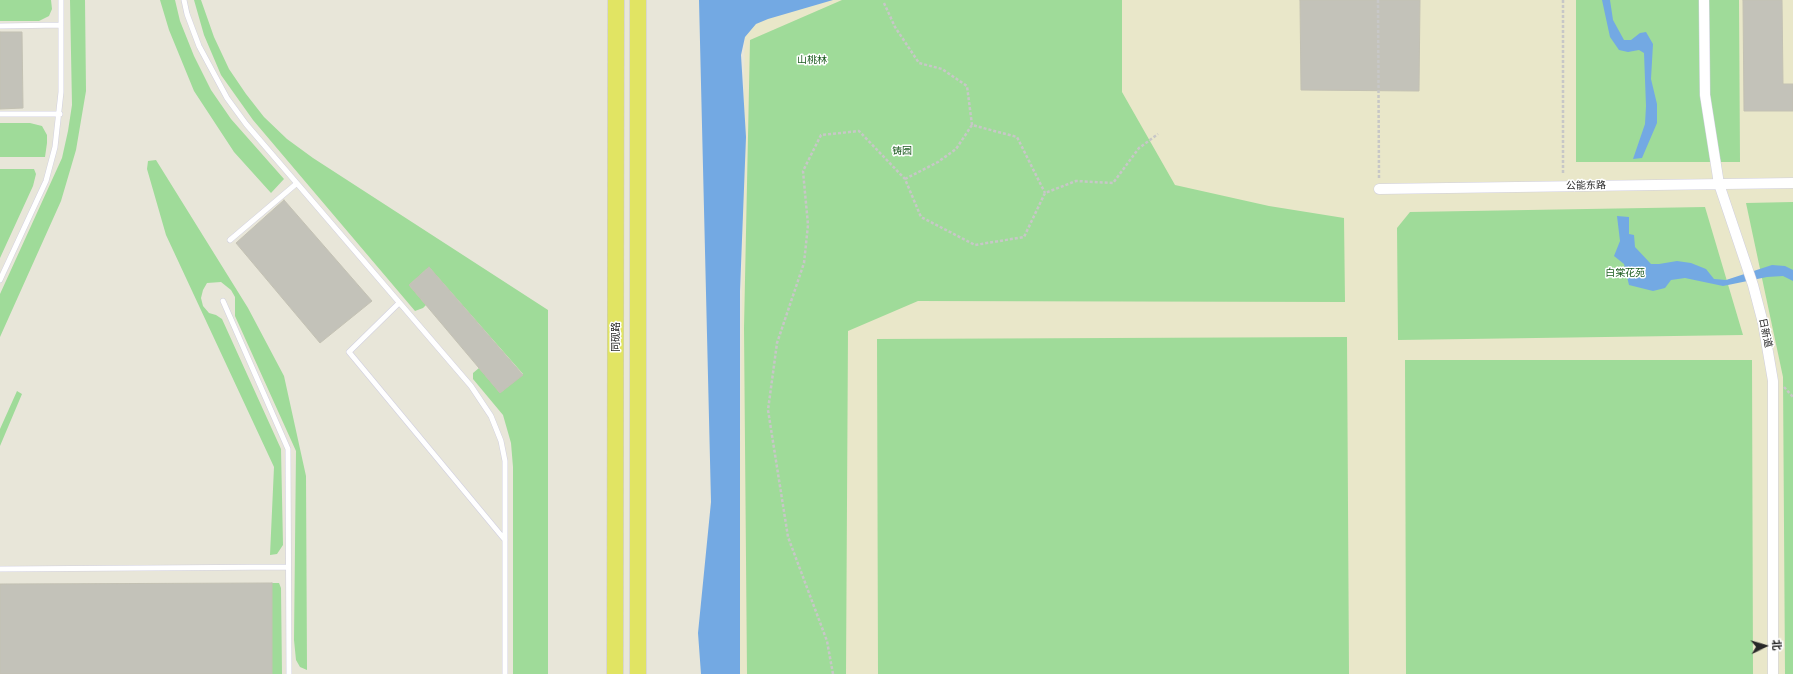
<!DOCTYPE html>
<meta charset="utf-8">
<style>
body{margin:0}
#map{position:relative;width:1793px;height:674px;overflow:hidden;background:#e8e6d9;font-family:"Archivo Narrow","Noto Sans SC",sans-serif}
canvas{display:block}
.north{position:absolute;left:1745px;top:626px;width:40px;height:40px;-webkit-text-stroke:3px #fff;paint-order:stroke;rotate:85deg;font-size:11px;font-weight:700;line-height:16px;text-align:center;color:#272727}
.north::after{content:'';display:block;margin:auto;width:14px;height:18px;background:#272727;clip-path:polygon(50% 0,100% 100%,50% 72%,0 100%)}
</style>
<div id="map">
<canvas width="1793" height="674"></canvas>
<div class="north">北</div>
</div>
<script>
const ctx = document.querySelector('canvas').getContext('2d');
ctx.lineJoin = 'round';
function fillPath(path, color) { ctx.fillStyle = color; ctx.fill(path, 'evenodd'); }
const poly = rows => new Path2D(rows.map(r => 'M' + r).join(''));
function stroke(path, color, width, dash) { ctx.strokeStyle = color; ctx.lineWidth = width; ctx.lineCap = dash ? 'butt' : 'round'; ctx.setLineDash(dash || []); ctx.stroke(path); }
function write(font, color, halo, rows, align = 'center') {
  ctx.font = font + ' "Archivo Narrow","Noto Sans SC",sans-serif'; ctx.lineWidth = 3; ctx.setLineDash([]); ctx.textBaseline = 'middle'; ctx.strokeStyle = halo; ctx.fillStyle = color; for (const [text, x, y, turn = 0] of rows) {
    ctx.save(); ctx.translate(x, y); ctx.rotate((+turn || 0) * Math.PI / 180); ctx.textAlign = isNaN(turn) ? turn : align; if (halo) ctx.strokeText(text, 0, 0); ctx.fillText(text, 0, 0); ctx.restore();
  }
}
const education = poly([
 [745,0,1793,0,1793,674,740,674,740,474]
]);
const green = poly([
 [0,0,51,0,52,9,49,16,39,21,0,21],
 [70,0,85,0,86,91,76,150,61,201,0,337,0,294,62,158,68,131,72,105],
 [160,0,175,0,180,21,194,56,211,90,231,119,284,179,271,193,234,152,194,91,169,30],
 [194,0,201,0,214,37,229,69,246,94,264,117,287,139,313,158,548,310,548,674,513,674,513,467,511,443,503,415,473,379,473,373,479,368,500,393,523,374,429,267,409,285,426,305,423,308,415,311,253,120,221,75,204,35],
 [842,0,1122,0,1122,92,1175,185,1269,206,1344,218,1345,302,918,301,848,331,846,674,747,674,744,328,750,40],
 [1576,0,1739,0,1740,162,1576,162],
 [0,123,30,123,42,126,47,135,47,143,45,157,0,157],
 [156,160,248,308,284,376,306,476,307,670,300,667,296,660,294,640,296,451,235,316,235,297,231,290,221,282,207,283,203,290,201,298,203,306,209,313,216,315,222,319,281,449,283,545,277,554,270,555,274,467,166,235,147,169,148,161],
 [0,169,34,169,36,174,33,186,0,258],
 [1793,202,1793,674,1785,674,1783,377,1746,203],
 [1705,207,1743,335,1398,340,1397,228,1410,212],
 [1347,337,1349,674,878,674,877,339],
 [1405,360,1752,360,1753,674,1406,674],
 [17,391,22,394,0,446,0,429],
 [272,583,279,583,281,588,282,674,272,674]
]);
const water = poly([
 [699,0,833,0,768,19,756,24,745,37,741,55,746,137,740,291,740,674,701,674,698,633,711,502],
 [1602,0,1610,0,1613,20,1624,40,1631,40,1640,33,1646,32,1653,44,1651,79,1657,104,1657,123,1642,158,1633,159,1645,124,1646,106,1644,53,1639,50,1628,52,1619,50,1610,37],
 [1617,216,1629,217,1629,234,1634,235,1635,247,1651,264,1659,264,1677,261,1691,263,1706,269,1714,279,1726,280,1772,265,1785,266,1793,270,1793,281,1783,276,1767,277,1723,286,1685,278,1671,280,1665,288,1653,291,1629,285,1624,264,1614,256,1620,241]
]);
const building = poly([
 [1300,0,1420,0,1419,91,1301,90,1300,0],
 [1743,0,1782,0,1783,84,1793,84,1793,111,1744,111,1743,0],
 [0,32,22,32,23,108,0,109,0,32],
 [284,200,372,301,320,343,236,243,284,200],
 [429,267,523,375,500,393,409,285,429,267],
 [272,583,272,674,0,674,0,584,272,583]
]);
const path = poly([
 [1378,0,1379,179],
 [1563,0,1563,175],
 [884,3,895,27,919,63,942,69,967,86,972,125,1017,137,1045,193],
 [905,179,938,162,956,149,972,125],
 [1784,387,1793,397],
 [833,674,827,641,788,537,768,410,777,343,804,263,808,225,803,171,821,135,859,131,905,179,921,217,975,245,1024,237,1045,193,1076,181,1113,183,1139,148,1158,134]
]);
const lane = poly([
 [184,0,187,14,199,46,227,98,246,124,471,386,491,416,501,441,505,461,505,674],
 [0,26,61,25],
 [0,114,60,114],
 [230,240,296,184],
 [0,280,46,181,55,147,61,92,61,0],
 [223,301,288,449,289,674],
 [399,303,349,352,505,540],
 [0,569,288,567]
]);
const street = poly([
 [1704,0,1705,95,1719,184,1753,285,1763,323,1773,381,1773,674],
 [1379,189,1793,183]
]);
const primary = poly([
 [615,674,616,0],
 [638,674,638,0]
]);
const parkNames = [
 ["山桃林",812,60],
 ["铸园",902,151],
 ["白棠花苑",1625,273]
];
const streetNames = [
 ["公能东路",1586,186,-1],
 ["日新道",1765,333,78],
 ["同砚路",616,337,-90]
];
fillPath(education, '#e9e7c9');
fillPath(green, '#9fdb99');
fillPath(water, '#73a9e3');
fillPath(building, '#c3c2b9');
stroke(building, '#c3c1b3', 1);
stroke(lane, '#d0cfdf', 6);
stroke(street, '#d0cfdf', 11);
stroke(primary, '#c7c7c7', 17);
stroke(path, '#c7c7c7', 2.5, [3, 2]);
stroke(lane, '#fff', 5);
stroke(street, '#fff', 10);
stroke(primary, '#e1e463', 16);
write('10px', '#1e5c21', '#fff', parkNames);
write('10px', '#272727', '#fff', streetNames);
</script>
